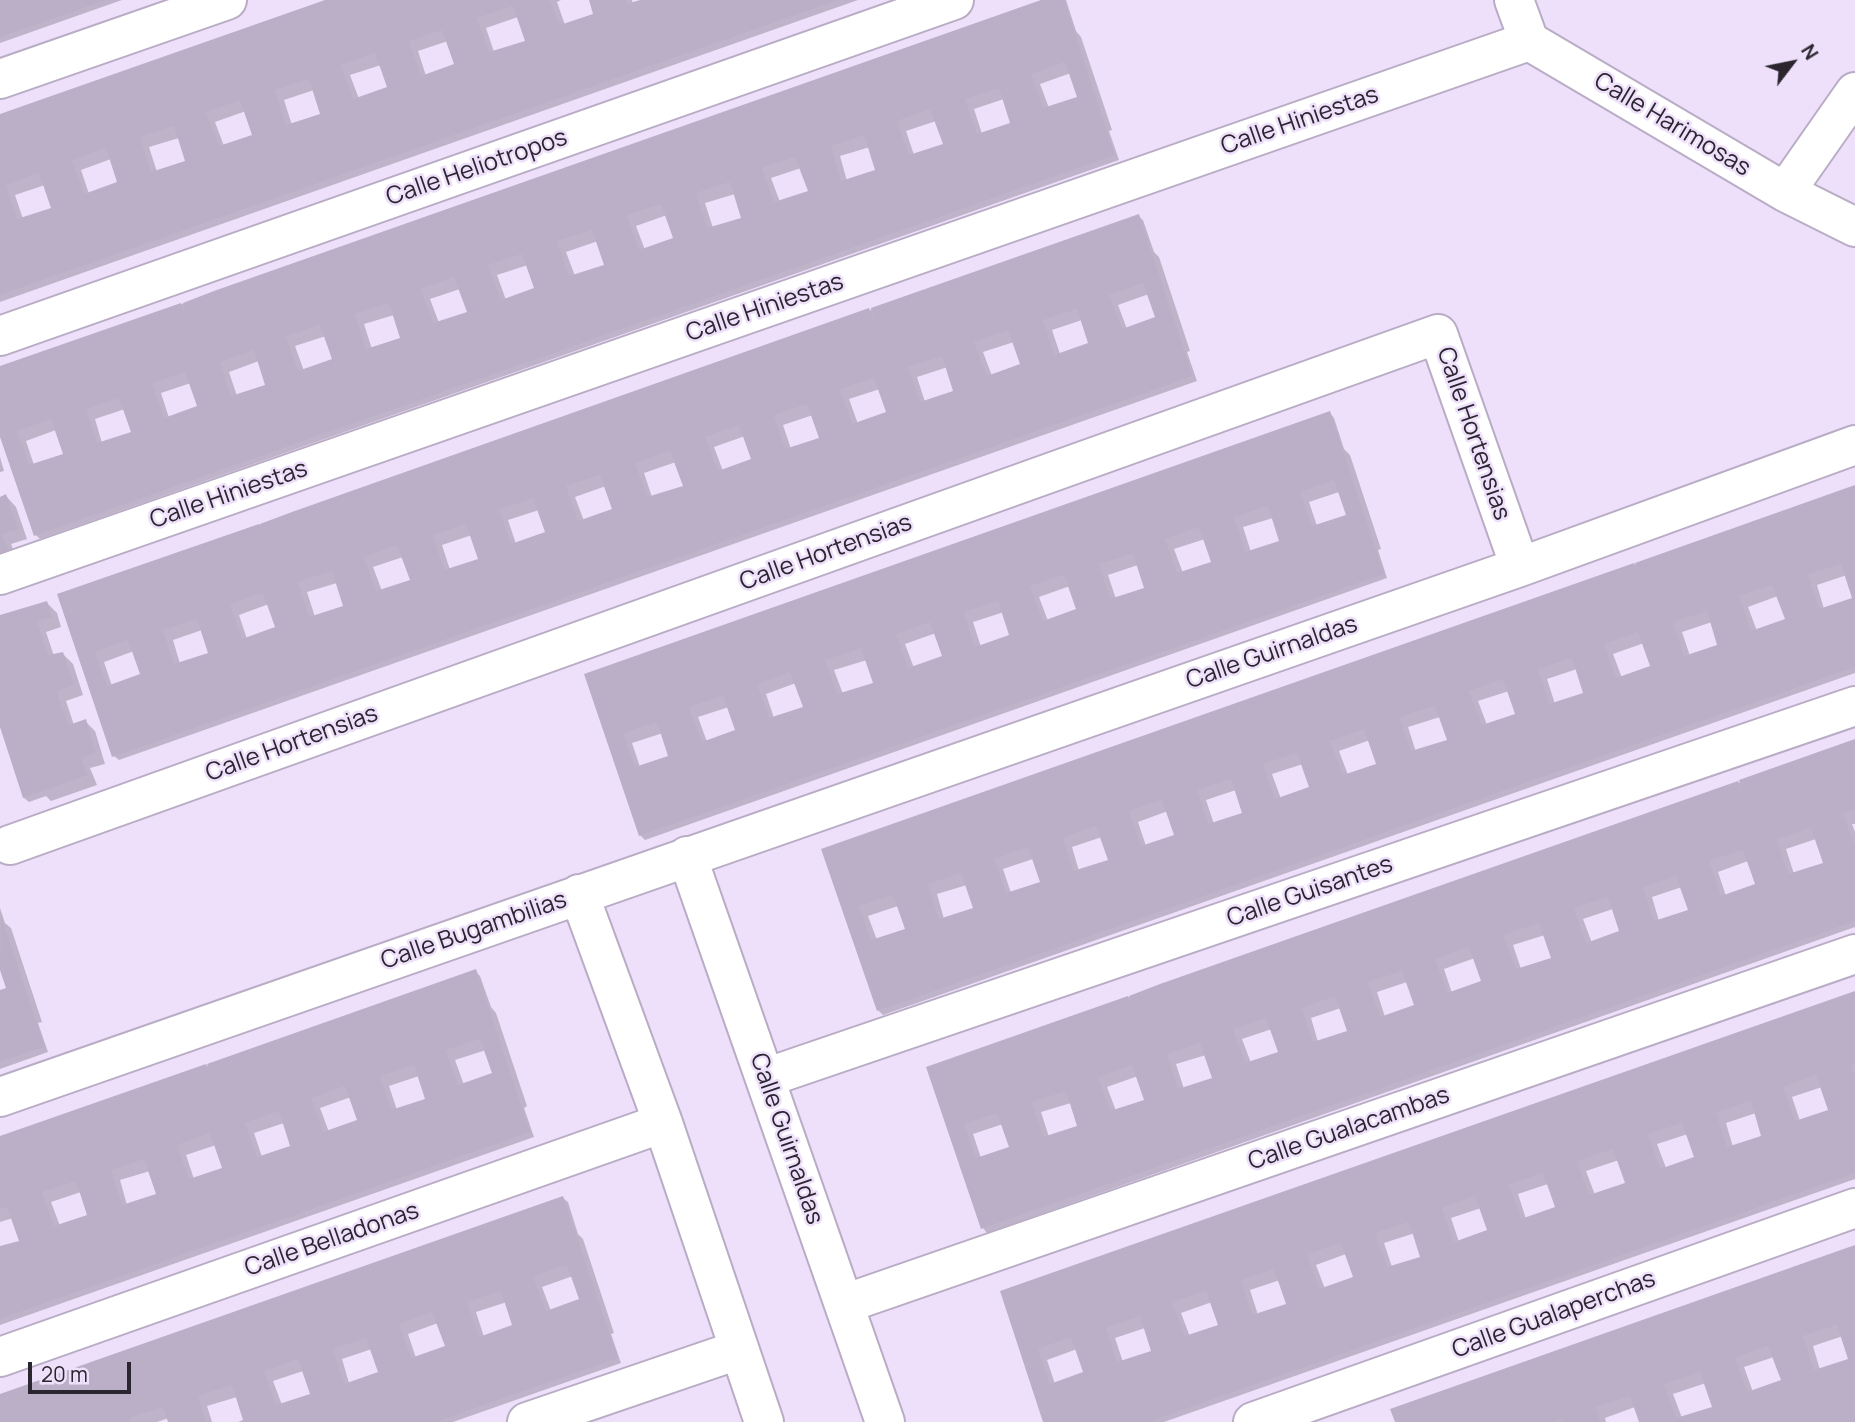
<!DOCTYPE html>
<style>
body{margin:0}
#map{position:relative;width:1855px;height:1422px;overflow:hidden;background:#eee0fa;font-family:Manrope,sans-serif}
canvas{display:block}
.north{position:absolute;left:1757px;top:28px;width:70px;height:70px;-webkit-text-stroke:5px #eee0fa;paint-order:stroke;rotate:58deg;font-size:19px;font-weight:700;line-height:28px;text-align:center;color:#2a252f}
.north::after{content:'';display:block;margin:auto;width:24px;height:32px;background:#2a252f;clip-path:polygon(50% 0,100% 100%,50% 72%,0 100%)}
.scale{position:absolute;left:28px;top:1362px;width:103px;height:32px;box-sizing:border-box;border:4px solid #2a252f;border-top:0;padding-left:9px;font-size:21px;line-height:24px;white-space:nowrap;color:#2a252f;-webkit-text-stroke:5px #eee0fa;paint-order:stroke}
</style>
<div id="map">
<canvas width="1855" height="1422"></canvas>
<div class="north">N</div>
<div class="scale">20 m</div>
</div>
<script>
const ctx = document.querySelector('canvas').getContext('2d');
ctx.lineJoin = 'round';
function fillPath(path, color) { ctx.fillStyle = color; ctx.fill(path, 'evenodd'); }
const poly = rows => new Path2D(rows.map(r => 'M' + r).join(''));
function stroke(path, color, width, dash) { ctx.strokeStyle = color; ctx.lineWidth = width; ctx.lineCap = dash ? 'butt' : 'round'; ctx.setLineDash(dash || []); ctx.stroke(path); }
function write(font, color, halo, rows, align = 'center') {
  ctx.font = font + ' Manrope,sans-serif'; ctx.lineWidth = 5; ctx.setLineDash([]); ctx.textBaseline = 'middle'; ctx.strokeStyle = halo; ctx.fillStyle = color; for (const [text, x, y, turn = 0] of rows) {
    ctx.save(); ctx.translate(x, y); ctx.rotate((+turn || 0) * Math.PI / 180); ctx.textAlign = isNaN(turn) ? turn : align; if (halo) ctx.strokeText(text, 0, 0); ctx.fillText(text, 0, 0); ctx.restore();
  }
}
const shadow = poly([
 [0,0,122,0,0,43],
 [328,0,561,0,557,2,565,25,596,15,590,0,632,0,633,4,645,0,858,0,0,302,0,115],
 [518,17,527,42,494,52,486,28],
 [448,41,456,65,426,76,418,51],
 [381,65,389,88,359,99,350,75],
 [314,90,322,115,292,125,284,100],
 [246,111,255,136,224,146,215,122],
 [179,138,187,162,157,172,149,147],
 [111,159,120,183,89,194,81,170],
 [45,185,53,210,23,219,15,195],
 [1047,0,1066,0,1076,31,1081,37,1112,130,1109,131,1119,160,40,539,36,535,0,431,0,368],
 [1071,73,1079,98,1049,108,1040,84],
 [1004,99,1012,124,982,134,974,109],
 [936,121,945,145,914,155,906,131],
 [870,147,878,171,847,181,840,156],
 [801,168,810,192,780,202,771,178],
 [735,194,743,219,713,228,705,203],
 [667,215,675,239,645,250,636,226],
 [598,241,607,266,575,276,566,252],
 [528,265,536,289,506,300,497,275],
 [460,289,469,313,439,323,430,299],
 [394,315,402,339,372,349,364,324],
 [326,336,334,360,304,371,295,346],
 [259,361,267,386,237,396,229,372],
 [191,383,199,408,169,418,161,393],
 [125,409,133,433,102,443,95,419],
 [56,430,65,455,34,465,26,441],
 [1138,216,1143,220,1154,252,1159,257,1190,351,1187,352,1197,381,119,760,114,756,59,595],
 [1149,294,1158,319,1127,329,1118,305],
 [1082,320,1090,345,1060,354,1052,330],
 [1014,342,1022,366,992,376,983,352],
 [948,367,955,392,925,402,917,377],
 [880,389,888,413,858,424,849,399],
 [813,415,821,439,791,449,783,425],
 [745,436,753,460,723,471,714,447],
 [676,462,685,487,652,497,644,473],
 [606,486,614,510,584,521,575,497],
 [539,510,547,533,516,544,508,520],
 [472,535,480,560,450,570,442,545],
 [403,557,412,581,382,591,373,567],
 [337,583,345,607,315,617,307,592],
 [269,604,277,628,247,639,239,615],
 [202,630,211,654,180,664,173,640],
 [134,651,142,675,112,686,104,662],
 [1330,413,1334,418,1344,449,1350,455,1381,549,1378,550,1387,578,645,840,640,835,587,675],
 [1339,492,1348,516,1317,526,1309,502],
 [1273,518,1281,542,1251,552,1243,527],
 [1205,539,1214,563,1183,573,1174,549],
 [1138,565,1146,589,1116,599,1108,575],
 [1070,586,1079,610,1048,621,1039,597],
 [1004,612,1011,636,981,647,973,622],
 [936,633,944,658,914,668,905,644],
 [867,660,875,684,843,694,834,670],
 [796,683,805,708,774,718,766,694],
 [729,707,738,731,707,742,698,717],
 [663,733,670,757,640,767,632,743],
 [0,457,4,471,0,472],
 [1855,487,1855,673,883,1015,878,1010,824,850],
 [1847,575,1855,599,1824,609,1817,585],
 [1778,596,1787,620,1757,631,1748,607],
 [1712,622,1720,646,1690,656,1682,632],
 [1644,643,1652,667,1622,678,1613,654],
 [1577,669,1586,694,1555,704,1547,679],
 [1509,691,1517,715,1487,725,1478,701],
 [1440,717,1449,741,1416,752,1408,727],
 [1370,740,1379,765,1348,775,1339,751],
 [1303,764,1311,788,1281,799,1272,774],
 [1236,790,1244,814,1214,824,1206,800],
 [1168,811,1176,836,1146,846,1138,822],
 [1102,837,1110,861,1079,871,1072,847],
 [1033,859,1042,883,1011,893,1003,869],
 [967,885,975,909,944,919,937,894],
 [898,906,907,930,877,940,868,916],
 [6,496,16,507,27,539,11,544,18,561,0,567,0,499],
 [47,603,57,613,61,627,46,632,54,656,63,654,73,664,83,695,66,701,74,725,85,721,95,731,105,764,90,768,97,785,51,801,46,796,29,802,24,798,0,721,0,617],
 [1855,742,1855,824,1852,824,1855,832,1855,927,987,1233,983,1228,928,1068],
 [1816,839,1825,864,1794,874,1786,849],
 [1748,861,1757,885,1726,896,1718,872],
 [1682,887,1690,911,1659,921,1652,897],
 [1613,909,1622,932,1592,943,1583,919],
 [1545,935,1554,959,1521,969,1513,945],
 [1475,958,1483,982,1452,993,1444,969],
 [1407,982,1416,1006,1385,1017,1377,992],
 [1341,1008,1349,1032,1318,1042,1311,1018],
 [1272,1029,1281,1053,1251,1063,1242,1039],
 [1206,1055,1214,1079,1184,1089,1176,1064],
 [1138,1076,1146,1101,1116,1111,1107,1087],
 [1071,1103,1079,1127,1049,1137,1041,1112],
 [1003,1124,1011,1148,981,1158,973,1134],
 [0,908,5,923,11,928,42,1022,38,1023,48,1052,0,1069,0,992,8,989,0,965],
 [475,971,480,976,491,1007,496,1013,527,1106,524,1108,534,1137,0,1325,0,1249,22,1242,13,1218,0,1222,0,1139],
 [486,1050,494,1074,464,1085,455,1060],
 [419,1076,427,1100,397,1110,389,1086],
 [351,1097,359,1121,329,1132,320,1108],
 [284,1123,292,1148,262,1157,254,1133],
 [216,1145,224,1169,194,1179,186,1155],
 [150,1171,158,1195,127,1205,120,1180],
 [81,1192,90,1216,60,1226,51,1202],
 [1855,993,1855,1179,1164,1422,1045,1422,1013,1328],
 [1822,1087,1831,1111,1800,1121,1792,1097],
 [1756,1113,1764,1137,1733,1147,1726,1123],
 [1688,1134,1696,1158,1666,1168,1657,1144],
 [1619,1160,1627,1185,1595,1195,1586,1171],
 [1548,1184,1557,1208,1526,1219,1518,1194],
 [1481,1208,1489,1231,1459,1242,1451,1218],
 [1415,1233,1423,1258,1392,1267,1384,1243],
 [1346,1254,1355,1278,1325,1289,1316,1265],
 [1280,1280,1288,1305,1258,1315,1250,1290],
 [1212,1302,1220,1326,1190,1337,1181,1313],
 [1145,1328,1153,1352,1123,1362,1115,1338],
 [1077,1349,1085,1373,1055,1384,1047,1360],
 [563,1198,568,1202,578,1234,583,1239,614,1333,611,1334,621,1363,453,1422,242,1422,245,1421,237,1397,207,1406,212,1422,170,1422,169,1418,157,1422,0,1422,0,1396],
 [573,1276,581,1300,551,1311,542,1287],
 [507,1302,514,1326,484,1337,476,1312],
 [438,1323,447,1348,416,1358,408,1334],
 [372,1349,380,1374,349,1383,342,1359],
 [303,1371,312,1395,282,1405,273,1381],
 [1855,1246,1855,1422,1641,1422,1635,1407,1605,1418,1606,1422,1397,1422],
 [1843,1336,1851,1360,1820,1370,1813,1346],
 [1774,1357,1783,1382,1753,1392,1744,1367],
 [1706,1383,1714,1408,1682,1418,1673,1394]
]);
const building = poly([
 [0,0,106,0,0,37],
 [325,0,550,0,560,25,593,14,589,0,626,0,627,4,640,0,838,0,0,295,0,114],
 [513,6,525,41,489,52,477,18],
 [442,30,454,64,421,76,409,41],
 [375,53,387,87,353,99,341,65],
 [309,79,320,114,286,125,275,90],
 [240,100,252,135,219,146,206,112],
 [174,126,185,161,151,172,140,137],
 [106,148,117,182,84,194,72,160],
 [39,173,51,208,17,219,6,185],
 [1041,0,1064,0,1115,155,34,536,0,437,0,366,181,303,186,315,183,303,214,291],
 [1065,62,1077,97,1043,108,1031,74],
 [999,88,1010,123,977,134,965,99],
 [930,109,943,144,909,155,897,121],
 [864,135,875,170,841,181,831,146],
 [795,157,808,191,774,202,762,168],
 [730,182,741,218,707,228,696,193],
 [661,204,673,238,639,250,627,215],
 [592,230,604,265,569,276,557,241],
 [522,254,534,288,501,300,488,265],
 [454,277,467,312,433,323,421,289],
 [389,303,400,338,366,349,355,314],
 [320,325,332,359,298,371,286,336],
 [254,350,265,385,231,396,220,362],
 [185,372,197,406,164,418,152,383],
 [119,398,131,432,97,443,86,409],
 [51,419,63,454,29,465,17,431],
 [1139,214,1193,376,112,757,57,594,259,524,264,536,260,524,292,512,869,308,874,321,871,308],
 [1143,283,1155,317,1122,329,1109,295],
 [1077,309,1088,343,1054,355,1043,320],
 [1008,330,1020,364,987,376,974,342],
 [942,356,953,391,920,402,908,367],
 [874,378,886,412,852,424,840,389],
 [807,404,819,438,785,449,774,415],
 [739,425,751,459,718,471,705,437],
 [670,451,683,486,647,497,635,463],
 [600,475,612,509,578,521,566,486],
 [533,498,545,532,511,544,499,510],
 [466,524,478,559,444,570,433,535],
 [397,545,410,580,376,591,364,557],
 [332,571,343,606,309,617,298,582],
 [263,593,275,627,242,639,230,604],
 [197,619,208,653,174,664,163,630],
 [128,640,140,674,107,686,95,652],
 [1330,411,1384,574,639,836,584,674],
 [1334,480,1346,515,1312,526,1300,492],
 [1268,506,1279,541,1245,552,1234,517],
 [1199,527,1211,562,1177,573,1165,539],
 [1133,554,1144,588,1110,599,1099,564],
 [1064,575,1076,609,1043,621,1030,586],
 [998,601,1009,635,975,647,964,612],
 [930,622,942,656,908,668,896,634],
 [861,648,873,683,837,694,825,660],
 [790,672,803,707,769,718,757,684],
 [723,696,735,730,702,742,689,707],
 [657,722,668,756,635,767,623,733],
 [1855,485,1855,667,877,1011,821,849,1634,563,1639,575,1635,563],
 [1841,564,1852,598,1819,609,1808,574],
 [1772,585,1785,619,1751,631,1739,596],
 [1707,611,1717,645,1684,656,1673,622],
 [1638,632,1650,666,1616,678,1604,644],
 [1572,658,1583,693,1549,704,1538,669],
 [1503,679,1515,714,1482,725,1469,691],
 [1435,706,1447,740,1411,751,1399,717],
 [1364,729,1376,764,1343,775,1330,741],
 [1297,753,1309,787,1275,799,1263,764],
 [1231,779,1242,813,1208,824,1197,790],
 [1162,800,1174,835,1141,846,1129,811],
 [1096,826,1108,860,1073,871,1063,837],
 [1028,847,1040,882,1006,893,994,859],
 [961,873,973,908,939,919,928,884],
 [893,895,905,929,871,940,859,906],
 [6,494,18,529,2,534,9,551,0,554,0,497],
 [47,601,52,617,37,621,48,655,63,652,74,685,57,691,62,708,69,725,86,719,96,753,81,758,88,775,23,798,0,727,0,615],
 [1855,739,1855,810,1843,814,1855,847,1855,921,981,1229,926,1067,1128,996,1133,1008,1129,996,1160,984,1738,781,1743,793,1739,780],
 [1811,828,1823,863,1788,874,1777,839],
 [1743,850,1755,884,1721,896,1709,861],
 [1676,876,1688,910,1654,921,1643,887],
 [1608,897,1619,931,1586,943,1574,908],
 [1539,923,1551,958,1516,969,1503,935],
 [1469,947,1481,981,1447,993,1435,959],
 [1402,971,1414,1005,1380,1017,1368,982],
 [1335,996,1347,1031,1313,1042,1302,1008],
 [1266,1018,1278,1052,1245,1063,1233,1029],
 [1200,1043,1212,1078,1178,1089,1167,1054],
 [1132,1065,1144,1100,1110,1111,1098,1077],
 [1066,1091,1077,1126,1043,1137,1032,1102],
 [997,1113,1009,1147,976,1158,964,1124],
 [1,915,45,1047,0,1062,0,990,6,988,0,970],
 [476,969,530,1132,0,1319,0,1246,19,1241,7,1207,0,1209,0,1136,206,1064,211,1076,207,1064],
 [480,1039,492,1073,458,1085,446,1050],
 [414,1065,425,1099,391,1110,380,1076],
 [345,1086,357,1120,323,1132,311,1098],
 [279,1111,290,1146,257,1157,245,1123],
 [210,1133,222,1168,189,1179,177,1145],
 [144,1159,156,1194,122,1205,111,1170],
 [76,1181,87,1215,54,1226,42,1192],
 [1855,991,1855,1064,1851,1065,1855,1076,1855,1173,1148,1422,1043,1422,1000,1291],
 [1816,1075,1828,1110,1795,1121,1783,1087],
 [1751,1101,1761,1136,1727,1147,1716,1112],
 [1682,1123,1694,1157,1660,1169,1648,1134],
 [1613,1149,1625,1183,1589,1195,1577,1161],
 [1543,1173,1555,1207,1521,1219,1509,1184],
 [1475,1196,1487,1230,1454,1242,1442,1208],
 [1409,1222,1420,1257,1387,1267,1375,1233],
 [1341,1243,1353,1277,1319,1289,1307,1254],
 [1274,1269,1286,1304,1252,1315,1241,1280],
 [1206,1291,1218,1325,1185,1336,1172,1302],
 [1140,1316,1151,1351,1117,1362,1106,1328],
 [1071,1337,1083,1372,1050,1384,1038,1349],
 [563,1196,618,1358,435,1422,238,1422,243,1420,232,1385,198,1396,206,1422,168,1422,163,1407,129,1418,131,1422,0,1422,0,1394],
 [567,1265,579,1299,546,1311,533,1276],
 [501,1291,512,1325,479,1337,467,1302],
 [432,1312,445,1346,411,1358,399,1324],
 [366,1338,378,1372,344,1384,333,1349],
 [298,1359,310,1394,276,1405,264,1371],
 [1855,1245,1855,1422,1639,1422,1630,1396,1596,1407,1600,1422,1563,1422,1562,1419,1554,1422,1395,1422,1390,1409],
 [1837,1325,1848,1359,1814,1370,1803,1336],
 [1768,1346,1781,1380,1747,1392,1735,1357],
 [1700,1372,1712,1407,1676,1418,1664,1384]
]);
const minor = poly([
 [0,79,227,0],
 [0,336,954,0],
 [0,575,1529,41],
 [10,845,1438,334,1520,567],
 [687,856,885,1422],
 [579,894,663,1123,764,1422],
 [765,1078,1855,706],
 [0,1097,1520,567,1855,445],
 [844,1304,1855,954],
 [0,1357,663,1123],
 [527,1422,738,1350],
 [1253,1422,1855,1208]
]);
const tertiary = poly([
 [1514,0,1529,41,1785,192,1855,227],
 [1785,192,1855,92]
]);
const streetNames = [
 ["Calle Hiniestas",1300,121,-19],
 ["Calle Harimosas",1672,125,31],
 ["Calle Heliotropos",477,168,-19],
 ["Calle Hiniestas",765,308,-19],
 ["Calle Hortensias",1473,434,71],
 ["Calle Hiniestas",229,495,-19],
 ["Calle Hortensias",826,553,-20],
 ["Calle Guirnaldas",1272,653,-19],
 ["Calle Hortensias",292,744,-20],
 ["Calle Guisantes",1310,892,-19],
 ["Calle Bugambilias",474,931,-19],
 ["Calle Gualacambas",1349,1129,-19],
 ["Calle Guirnaldas",786,1139,71],
 ["Calle Belladonas",332,1240,-19],
 ["Calle Gualaperchas",1554,1315,-20]
];
fillPath(shadow, '#0003');
fillPath(building, '#bbaec7');
stroke(minor, '#b9acc5', 42);
stroke(tertiary, '#b9acc5', 42);
stroke(minor, '#fff', 38);
stroke(tertiary, '#fff', 38);
write('24px', '#2a252f', '#eee0fa', streetNames);
</script>
